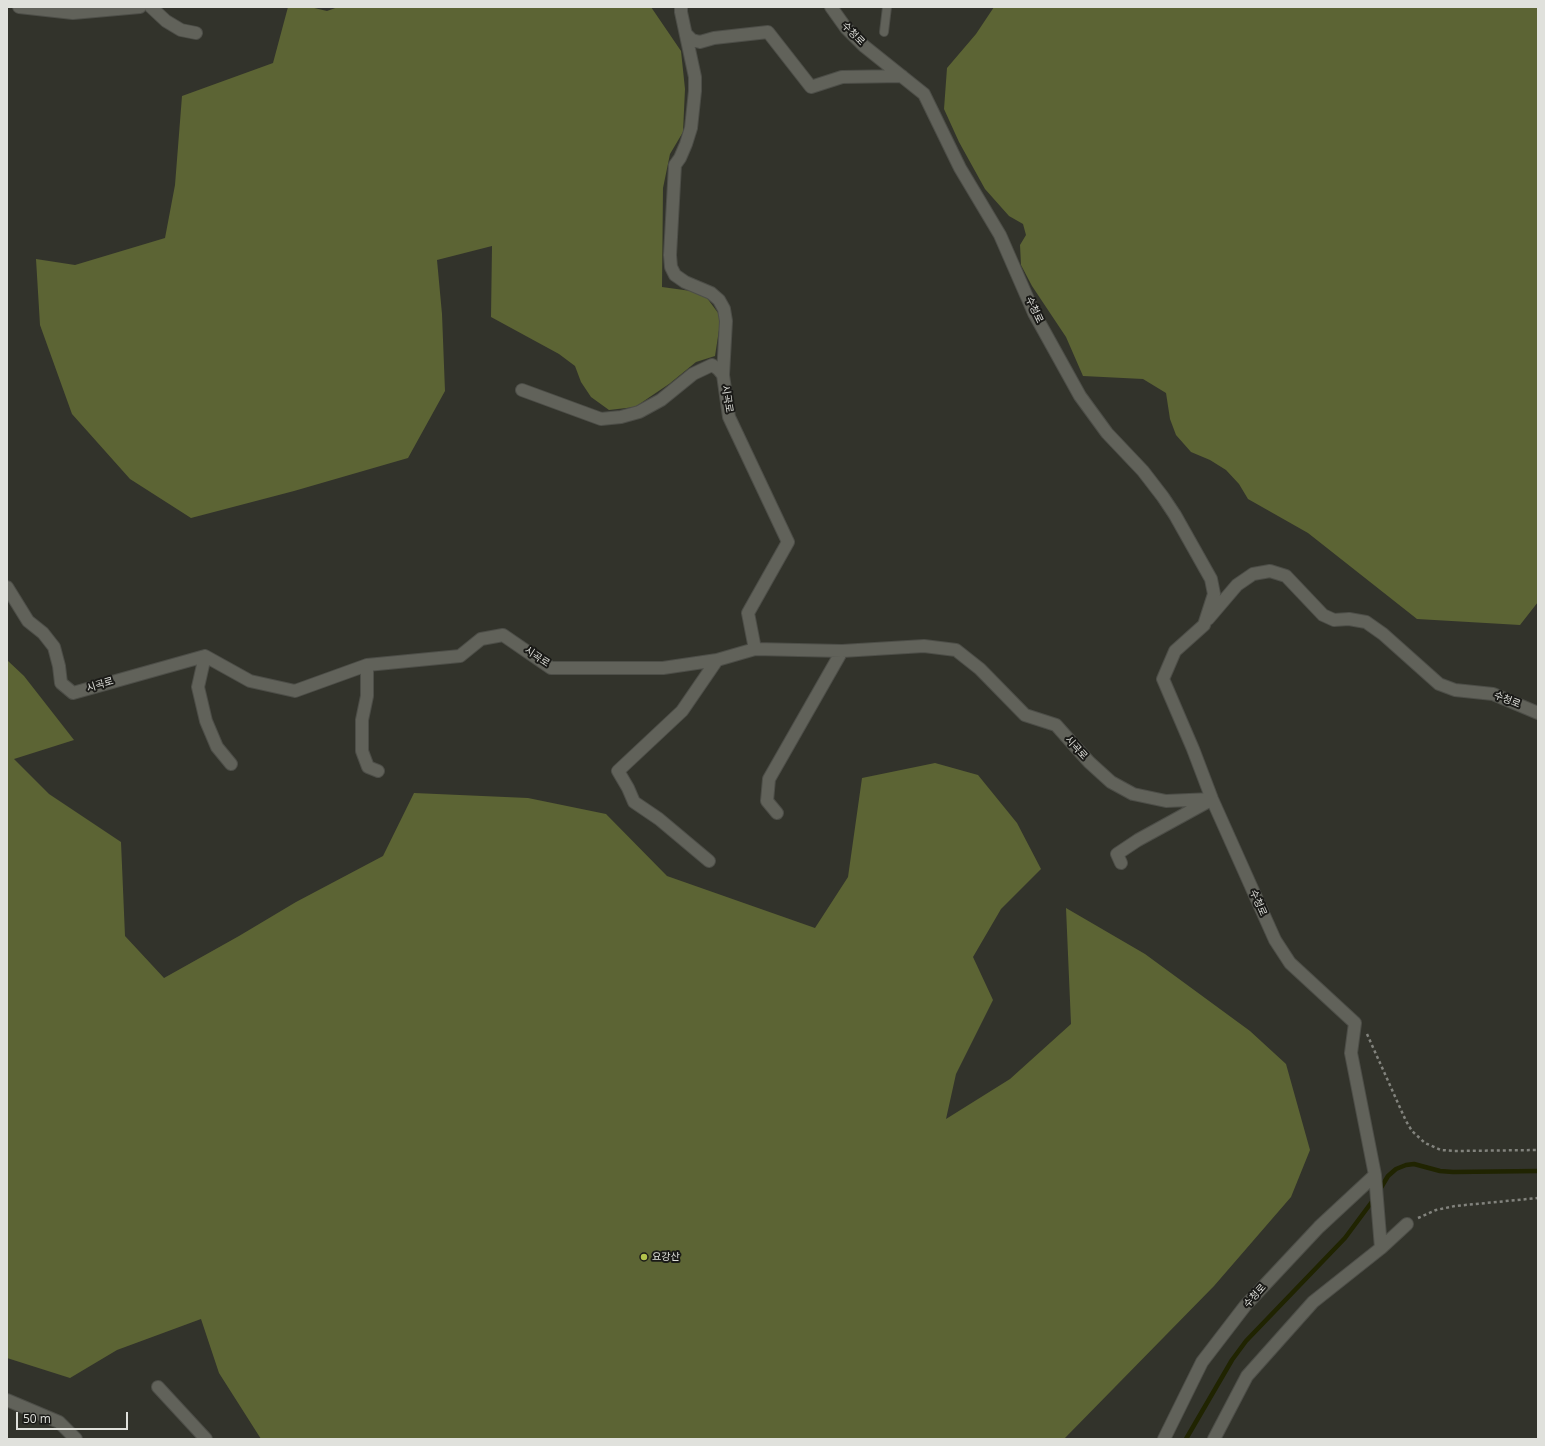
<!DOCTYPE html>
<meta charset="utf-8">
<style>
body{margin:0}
#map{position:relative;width:1545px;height:1446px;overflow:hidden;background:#32332b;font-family:"Open Sans",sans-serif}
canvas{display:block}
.frame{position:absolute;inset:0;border:8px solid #e0e1dc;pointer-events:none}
.scale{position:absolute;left:16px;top:1412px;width:112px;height:18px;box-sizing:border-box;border:2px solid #e0e1dc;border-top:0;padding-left:5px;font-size:12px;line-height:14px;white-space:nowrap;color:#e0e1dc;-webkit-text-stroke:3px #1a1a17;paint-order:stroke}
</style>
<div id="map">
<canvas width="1545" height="1446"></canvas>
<div class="frame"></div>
<div class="scale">50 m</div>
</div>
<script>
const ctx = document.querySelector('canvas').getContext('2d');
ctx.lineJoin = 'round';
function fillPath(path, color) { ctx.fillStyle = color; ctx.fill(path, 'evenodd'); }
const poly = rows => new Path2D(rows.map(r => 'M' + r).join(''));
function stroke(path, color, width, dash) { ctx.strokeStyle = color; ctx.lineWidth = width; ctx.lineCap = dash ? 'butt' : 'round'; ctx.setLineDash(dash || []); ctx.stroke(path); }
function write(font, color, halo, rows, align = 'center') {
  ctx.font = font + ' "Open Sans","Noto Sans KR",sans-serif'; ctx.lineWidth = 4; ctx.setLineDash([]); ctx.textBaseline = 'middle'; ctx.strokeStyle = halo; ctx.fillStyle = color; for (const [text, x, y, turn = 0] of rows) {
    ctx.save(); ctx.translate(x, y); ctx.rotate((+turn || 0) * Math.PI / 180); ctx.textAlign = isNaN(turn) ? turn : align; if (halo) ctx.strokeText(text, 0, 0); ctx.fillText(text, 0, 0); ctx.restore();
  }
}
const forest = poly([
 [288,7,310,7,327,11,338,7,651,7,681,51,685,89,683,132,670,154,663,188,662,287,691,291,707,298,721,317,715,356,696,362,669,384,635,407,609,410,591,397,581,382,575,366,559,354,491,317,492,246,437,260,442,314,445,391,408,458,294,491,191,518,130,479,72,414,40,325,36,259,75,265,165,238,175,185,182,96,273,63],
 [994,7,1538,7,1538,602,1520,625,1417,619,1308,533,1248,499,1239,484,1226,470,1210,460,1191,452,1176,435,1170,419,1166,393,1143,379,1083,376,1066,337,1032,286,1021,265,1020,245,1026,235,1023,224,1009,216,985,189,959,142,944,109,947,68,976,34],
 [7,660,24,676,74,740,14,759,49,794,121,842,125,936,164,978,239,936,296,902,383,856,414,793,528,798,606,814,667,876,815,928,848,877,862,778,935,763,978,775,1017,823,1041,869,1001,909,973,957,993,1000,956,1074,946,1119,1010,1079,1071,1024,1066,908,1145,954,1250,1031,1286,1064,1310,1150,1291,1197,1214,1286,1064,1439,261,1439,219,1373,201,1319,117,1350,70,1378,7,1358]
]);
const stream = poly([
 [1379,1191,1388,1176,1396,1169,1406,1165,1414,1164,1440,1171,1453,1172,1538,1171],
 [1186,1439,1232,1360,1246,1341,1345,1238,1374,1199]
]);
const path = poly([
 [1367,1034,1406,1121,1412,1131,1425,1143,1441,1150,1454,1151,1538,1150],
 [1418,1218,1436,1210,1455,1206,1538,1198]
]);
const lane = poly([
 [884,32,887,7]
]);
const street = poly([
 [19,7,73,13,140,7],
 [151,7,166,21,181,30,196,33],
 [681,7,681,12,695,77,695,91,691,128,686,144,680,158,675,165,670,255,671,267,675,275,685,282,711,293,719,300,724,309,726,321,723,375],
 [831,7,846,28,864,46,924,94,960,168,1000,235,1034,313,1080,396,1107,433,1143,471,1163,497,1175,515,1211,579,1214,594,1204,625,1175,651,1163,679,1193,749,1212,799,1275,940,1290,963,1355,1023,1351,1053,1375,1175,1381,1248],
 [686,34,692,40,700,42,714,38,768,32,811,87,842,77,902,76],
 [522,390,601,419,621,417,639,412,661,400,693,374,712,365,718,369,723,375,729,417,788,542,748,613,755,649],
 [7,587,28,621,43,633,54,647,59,666,61,683,73,693,205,656,250,681,295,691,367,665,460,656,481,639,503,635,551,668,663,668,717,660,755,649,842,651,924,646,956,650,980,669,1025,715,1056,725,1089,762,1111,782,1133,794,1166,801,1212,799],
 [1208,619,1237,585,1253,574,1270,571,1286,576,1323,615,1334,620,1349,619,1366,622,1383,634,1439,684,1455,690,1493,694,1538,713],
 [205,656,198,687,206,721,217,747,231,764],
 [367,665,367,696,362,720,362,751,368,767,378,771],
 [777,813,767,801,769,779,842,651],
 [709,861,659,819,634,802,628,788,618,771,682,711,717,660],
 [1121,863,1117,854,1138,840,1209,801],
 [158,1387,206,1439],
 [7,1400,59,1422,76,1439],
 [1164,1439,1202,1362,1245,1306,1319,1227,1375,1175],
 [1214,1439,1247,1376,1313,1302,1381,1248,1407,1224]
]);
const markers = [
 [644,1257,4,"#b2c24b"]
];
const streetNames = [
 ["수청로",853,34,46],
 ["수청로",1034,310,64],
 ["시곡로",727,399,81],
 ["시곡로",537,657,33],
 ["시곡로",100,685,-17],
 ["수청로",1507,700,22],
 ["시곡로",1076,748,48],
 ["수청로",1258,903,66],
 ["수청로",1255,1296,-48]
];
const poiNames = [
 ["요강산",652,1257]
];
fillPath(forest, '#5c6434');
stroke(stream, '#202401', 4.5);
stroke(lane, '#4d4e48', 10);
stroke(street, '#4d4e48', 14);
stroke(path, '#82837d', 2.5, [3, 3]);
stroke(lane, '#61625a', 8);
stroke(street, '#61625a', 12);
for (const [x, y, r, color] of markers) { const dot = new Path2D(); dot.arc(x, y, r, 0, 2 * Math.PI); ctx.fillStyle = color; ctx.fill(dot); stroke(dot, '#1a1a17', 1.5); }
write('10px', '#e0e1dc', '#1a1a17', streetNames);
write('10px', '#e0e1dc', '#1a1a17', poiNames, 'left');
</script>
